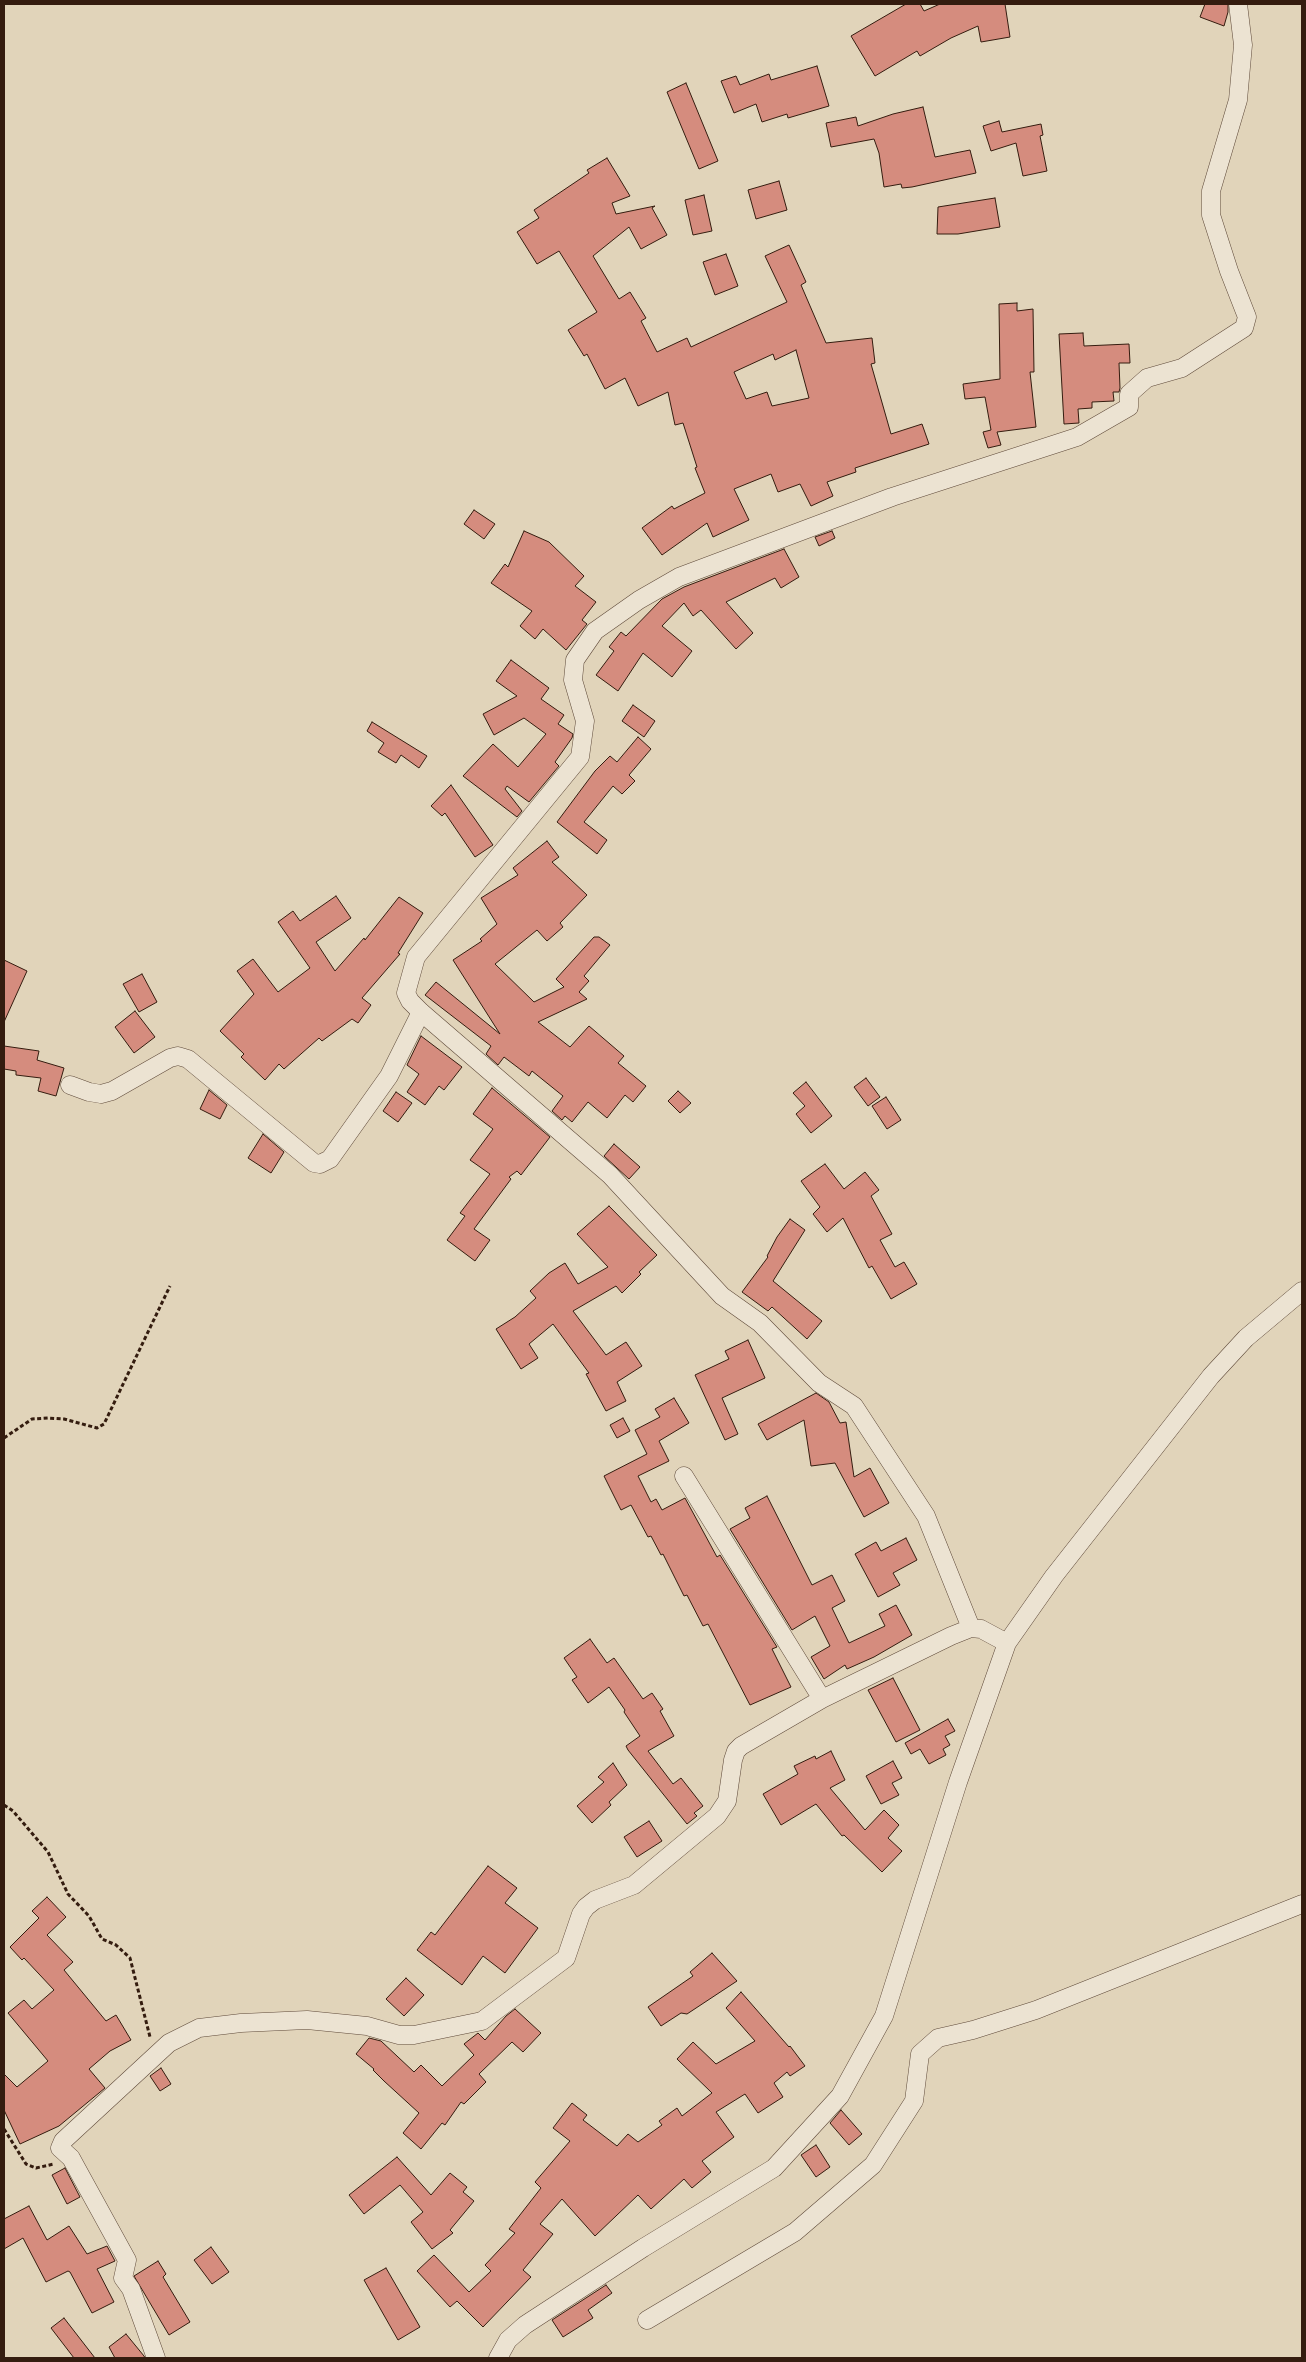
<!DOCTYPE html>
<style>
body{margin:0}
#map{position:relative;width:1306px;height:2362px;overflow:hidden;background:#e1d4ba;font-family:"EB Garamond",serif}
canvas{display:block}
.frame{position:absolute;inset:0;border:5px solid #341c0f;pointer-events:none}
</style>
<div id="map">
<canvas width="1306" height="2362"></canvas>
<div class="frame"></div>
</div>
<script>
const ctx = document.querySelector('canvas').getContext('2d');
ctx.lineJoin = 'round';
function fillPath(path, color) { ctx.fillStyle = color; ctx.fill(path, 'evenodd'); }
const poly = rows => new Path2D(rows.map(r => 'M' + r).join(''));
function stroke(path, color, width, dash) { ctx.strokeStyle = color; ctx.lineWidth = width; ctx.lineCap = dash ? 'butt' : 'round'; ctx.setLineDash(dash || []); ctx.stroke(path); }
const building = poly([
 [906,4,920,4,924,11,940,4,1005,4,1010,37,981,42,978,26,951,38,920,56,917,51,875,76,851,36,906,4],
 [1205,4,1228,4,1228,12,1224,26,1200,17,1205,4],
 [817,66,829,106,788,118,787,114,762,122,756,104,734,113,721,81,736,76,740,85,769,74,771,80,817,66],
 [686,83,718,161,699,169,667,92,686,83],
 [923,107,935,157,970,150,976,173,912,187,902,188,901,184,884,187,879,153,874,139,831,147,826,123,856,117,858,126,893,114,923,107],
 [999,121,1002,132,1041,124,1043,135,1040,136,1047,171,1023,176,1016,143,991,151,983,126,999,121],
 [607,158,630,196,612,203,616,214,655,206,652,208,667,235,641,249,629,227,593,256,619,299,630,292,646,318,641,321,657,352,687,338,691,347,787,302,765,256,789,245,806,282,801,285,826,343,872,338,875,363,871,364,891,434,922,424,929,444,855,468,856,472,827,482,833,496,811,506,800,484,778,492,771,474,734,489,749,520,713,537,707,523,662,555,642,528,672,506,674,509,705,493,695,468,697,467,683,423,675,425,668,392,638,406,625,378,605,389,587,354,584,356,568,330,597,312,559,251,537,264,517,232,539,218,534,210,589,173,587,170,607,158],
 [796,350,809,398,772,406,767,392,746,399,734,372,773,354,775,360,796,350],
 [779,181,787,210,756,219,748,190,779,181],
 [704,195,712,231,693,235,685,200,704,195],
 [995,198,1000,227,958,234,937,234,938,207,995,198],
 [726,254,738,286,715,295,703,262,726,254],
 [1017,303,1017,311,1033,309,1034,372,1030,372,1036,427,997,432,1001,445,988,448,983,432,991,430,985,397,965,399,963,384,1000,379,999,304,1017,303],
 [1083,333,1084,346,1129,344,1130,363,1119,363,1120,388,1119,392,1113,392,1114,401,1092,402,1092,408,1078,409,1079,423,1064,424,1059,334,1083,333],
 [474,510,495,524,484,539,464,524,474,510],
 [524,531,549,542,584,576,575,586,596,602,582,620,587,624,566,650,543,629,535,639,520,626,532,611,491,583,505,564,508,567,524,531],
 [832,531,835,538,819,546,815,537,832,531],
 [784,549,799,577,781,588,775,578,726,602,753,633,736,649,701,610,693,616,684,603,662,626,692,651,672,677,643,653,618,691,596,675,614,651,609,647,621,632,626,636,662,599,684,587,784,549],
 [511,660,549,688,541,699,564,715,558,724,573,734,572,738,555,762,559,766,529,802,507,786,505,789,522,811,517,817,463,776,493,744,518,767,546,734,524,718,494,735,483,714,517,696,496,681,511,660],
 [633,705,655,721,644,737,622,721,633,705],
 [372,722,427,756,419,768,401,755,396,763,378,752,384,743,367,731,372,722],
 [638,737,651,749,629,775,635,781,622,794,613,786,584,822,607,840,597,854,557,822,595,771,610,756,617,762,638,737],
 [451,785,493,845,475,857,445,813,442,816,431,806,451,785],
 [547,841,559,857,552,862,587,895,560,923,563,927,547,941,537,930,495,964,534,1002,564,987,556,979,594,937,599,937,610,945,584,976,589,981,579,992,587,999,538,1022,570,1047,589,1026,624,1056,618,1063,646,1086,633,1102,625,1095,607,1118,588,1102,572,1122,565,1116,562,1120,552,1111,563,1096,532,1071,529,1076,504,1057,498,1065,486,1054,491,1046,425,995,436,982,500,1034,453,960,482,941,480,939,497,924,481,898,518,875,513,868,547,841],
 [336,896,351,918,316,942,335,971,364,938,365,940,399,897,423,913,398,953,400,954,362,998,371,1005,358,1023,352,1019,322,1041,319,1038,284,1069,279,1064,265,1080,241,1057,244,1054,220,1031,254,994,237,971,253,959,278,992,310,968,278,922,293,911,300,921,336,896],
 [4,960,27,971,4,1022,4,960],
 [142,974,157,1002,139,1012,123,984,142,974],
 [135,1011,155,1037,134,1053,115,1027,135,1011],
 [421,1036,462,1067,444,1090,439,1086,425,1105,407,1092,419,1074,407,1065,421,1036],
 [4,1046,39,1051,37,1060,64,1068,56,1096,38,1091,41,1078,16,1075,16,1071,4,1069,4,1046],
 [866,1078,880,1097,868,1106,854,1087,866,1078],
 [806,1082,832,1116,811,1133,796,1114,805,1106,793,1093,806,1082],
 [492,1088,550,1137,521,1175,517,1171,509,1177,511,1179,474,1229,490,1240,475,1261,447,1240,465,1216,460,1213,490,1174,470,1160,493,1129,473,1114,492,1088],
 [209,1090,227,1105,220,1119,200,1109,209,1090],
 [678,1091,691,1103,680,1113,668,1101,678,1091],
 [396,1092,412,1103,398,1122,383,1111,396,1092],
 [886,1097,901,1120,887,1129,872,1106,886,1097],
 [263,1134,284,1152,271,1173,248,1158,263,1134],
 [614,1144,640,1167,629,1179,604,1156,614,1144],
 [825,1164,844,1189,865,1172,879,1190,871,1196,892,1234,880,1240,895,1267,904,1262,917,1284,891,1299,872,1266,869,1268,843,1218,827,1232,813,1214,820,1207,801,1181,825,1164],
 [609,1206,657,1255,639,1272,641,1274,622,1293,616,1286,573,1311,606,1355,626,1342,642,1366,617,1382,626,1401,606,1411,586,1374,589,1373,553,1324,529,1344,538,1358,521,1369,496,1329,515,1317,536,1298,530,1291,549,1273,565,1263,578,1284,608,1267,577,1234,609,1206],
 [790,1219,805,1230,773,1281,822,1321,807,1339,772,1307,768,1311,742,1292,768,1257,767,1256,777,1237,790,1219],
 [748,1340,765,1378,722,1398,738,1434,725,1440,695,1375,729,1359,725,1351,748,1340],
 [816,1393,829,1402,840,1423,846,1422,854,1477,870,1468,889,1503,864,1517,835,1463,811,1466,804,1420,767,1440,758,1424,816,1393],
 [674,1398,689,1423,659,1441,669,1461,638,1476,651,1502,656,1499,662,1510,685,1498,717,1557,720,1555,777,1647,772,1649,791,1687,750,1705,708,1624,703,1626,687,1595,684,1596,663,1554,661,1555,651,1536,648,1537,631,1505,621,1510,604,1476,647,1454,635,1430,660,1417,655,1409,674,1398],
 [623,1418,630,1431,617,1438,610,1425,623,1418],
 [767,1496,812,1585,832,1575,845,1601,832,1608,849,1643,885,1626,879,1614,896,1605,912,1635,874,1657,847,1669,845,1665,824,1679,811,1657,830,1646,815,1616,792,1630,730,1529,750,1518,745,1508,767,1496],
 [906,1538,917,1560,893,1573,900,1585,878,1597,855,1554,876,1542,881,1551,906,1538],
 [590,1639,607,1663,614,1658,643,1699,652,1693,663,1709,660,1711,674,1736,648,1751,673,1784,681,1778,703,1806,694,1813,697,1816,687,1824,628,1750,626,1746,640,1736,624,1712,625,1710,609,1687,588,1703,572,1680,577,1677,564,1658,590,1639],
 [893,1678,920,1730,896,1742,868,1690,893,1678],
 [948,1719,955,1731,945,1736,950,1745,943,1749,946,1755,929,1764,920,1749,911,1754,905,1743,948,1719],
 [831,1751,845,1780,830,1788,865,1830,884,1810,899,1825,888,1838,902,1851,882,1872,844,1835,842,1836,816,1804,781,1825,763,1794,798,1774,794,1766,815,1756,816,1759,831,1751],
 [893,1761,902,1778,892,1783,899,1795,881,1804,866,1776,893,1761],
 [613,1763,627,1785,609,1802,611,1805,592,1823,577,1806,604,1782,598,1777,613,1763],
 [649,1821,662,1841,637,1857,624,1837,649,1821],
 [488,1866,517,1888,505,1903,538,1928,505,1973,483,1956,462,1985,417,1950,431,1932,435,1935,488,1866],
 [47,1897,66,1917,47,1935,73,1962,64,1970,106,2021,116,2015,131,2040,110,2051,89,2069,105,2088,59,2126,20,2144,4,2110,4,2074,17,2087,48,2061,8,2013,24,2000,32,2009,54,1990,24,1958,22,1960,10,1947,39,1918,32,1911,47,1897],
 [712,1953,737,1981,687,2014,681,2013,661,2026,648,2007,693,1976,690,1972,712,1953],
 [406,1978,424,1995,404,2016,386,1999,406,1978],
 [741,1992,789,2047,790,2046,805,2066,790,2076,787,2072,774,2083,783,2097,758,2113,745,2094,716,2112,734,2137,702,2161,711,2172,692,2188,684,2179,651,2209,638,2195,595,2236,562,2199,540,2224,553,2234,523,2270,531,2277,483,2327,457,2301,450,2307,417,2271,434,2255,469,2292,491,2271,485,2265,515,2233,509,2229,541,2188,535,2182,570,2141,553,2128,572,2103,587,2115,583,2120,617,2146,628,2134,638,2142,662,2125,659,2121,677,2108,682,2116,712,2093,677,2059,693,2042,716,2064,755,2041,726,2008,741,1992],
 [515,2009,541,2033,523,2052,512,2042,479,2074,486,2082,464,2104,461,2102,445,2125,442,2123,421,2149,403,2133,419,2113,384,2081,373,2070,374,2069,356,2054,369,2038,381,2041,414,2072,421,2065,442,2086,474,2055,464,2044,478,2033,485,2040,506,2016,515,2009],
 [161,2068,171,2084,160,2091,150,2076,161,2068],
 [841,2110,862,2134,849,2145,830,2123,841,2110],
 [816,2145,830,2167,816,2177,801,2155,816,2145],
 [397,2157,431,2195,450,2173,467,2187,463,2192,474,2201,450,2230,453,2233,432,2249,411,2222,423,2212,400,2185,364,2214,349,2195,397,2157],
 [65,2168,80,2197,67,2204,52,2175,65,2168],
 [29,2206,47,2240,69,2226,87,2254,107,2246,115,2261,97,2269,114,2302,92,2313,70,2272,68,2271,46,2282,23,2238,4,2249,4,2219,29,2206],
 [211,2247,229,2272,212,2284,194,2260,211,2247],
 [158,2261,166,2274,163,2277,190,2322,169,2335,134,2276,158,2261],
 [386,2268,420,2327,398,2340,364,2280,386,2268],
 [606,2285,612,2293,588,2310,593,2318,563,2337,552,2320,606,2285],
 [64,2318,95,2358,74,2358,51,2328,64,2318],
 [126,2334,144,2356,145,2358,115,2358,109,2347,126,2334]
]);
const path = poly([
 [4,1438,32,1419,48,1418,64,1419,97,1428,104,1424,170,1286],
 [4,1805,13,1811,48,1852,68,1894,89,1916,102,1939,116,1945,130,1958,150,2037],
 [4,2129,26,2164,36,2168,54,2164]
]);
const street = poly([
 [70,1085,89,1092,101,1094,112,1091,170,1058,178,1056,188,1059,314,1163,320,1164,330,1159,389,1076,421,1012],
 [684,1476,822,1699],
 [971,1628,926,1516,854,1406,819,1383,760,1323,722,1296,610,1175,421,1012,410,1001,406,993,416,957,580,757,585,721,573,680,575,660,595,631,639,600,679,577,892,497,1077,437,1129,407,1129,394,1147,378,1182,368,1244,328,1247,317,1229,271,1211,215,1211,191,1238,100,1243,45,1238,4],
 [647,2320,795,2232,873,2165,914,2101,920,2054,938,2038,973,2030,1036,2010,1302,1904],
 [156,2358,131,2289,123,2278,127,2260,77,2169,71,2158,60,2148,63,2141,169,2043,199,2028,241,2023,307,2020,367,2026,399,2035,414,2035,482,2021,566,1958,581,1914,586,1907,595,1900,634,1885,717,1816,727,1801,733,1760,736,1751,741,1746,822,1699,951,1636,971,1628,981,1629,1007,1643],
 [498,2358,508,2340,525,2325,643,2248,774,2168,840,2096,884,2016,958,1782,1007,1643,1054,1576,1211,1376,1246,1338,1302,1291]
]);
fillPath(building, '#d58c7e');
stroke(building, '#341c0f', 1);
stroke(street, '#5f4a3a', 19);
stroke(path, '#341c0f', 3, [4, 2.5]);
stroke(street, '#ece3d2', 18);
</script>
